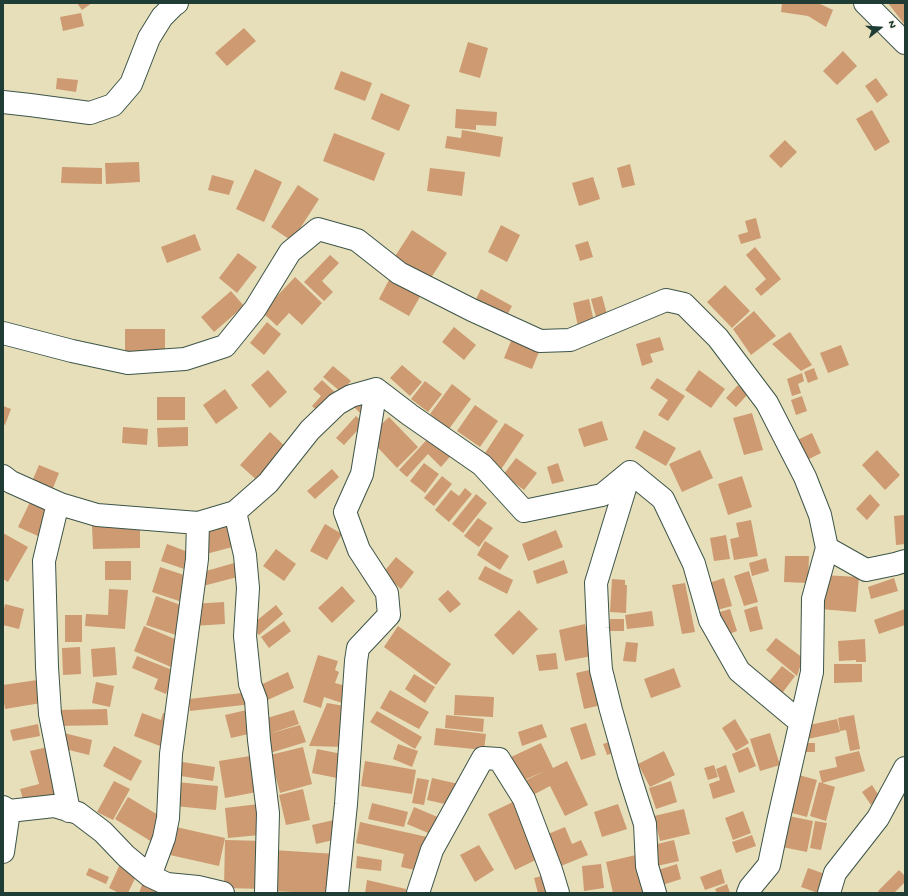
<!DOCTYPE html>
<style>
body{margin:0}
#map{position:relative;width:908px;height:896px;overflow:hidden;background:#e7dfba;font-family:"Gochi Hand",sans-serif}
canvas{display:block}
.frame{position:absolute;inset:0;border:4px solid #1f3d34;pointer-events:none}
.north{position:absolute;left:860px;top:8px;width:40px;height:40px;-webkit-text-stroke:3px #fbf7ec;paint-order:stroke;rotate:73deg;font-size:11px;font-weight:700;line-height:16px;text-align:center;color:#1f3d34}
.north::after{content:'';display:block;margin:auto;width:14px;height:18px;background:#1f3d34;clip-path:polygon(50% 0,100% 100%,50% 72%,0 100%)}
</style>
<div id="map">
<canvas width="908" height="896"></canvas>
<div class="frame"></div>
<div class="north">N</div>
</div>
<script>
const ctx = document.querySelector('canvas').getContext('2d');
ctx.lineJoin = 'round';
function fillPath(path, color) { ctx.fillStyle = color; ctx.fill(path, 'evenodd'); }
const poly = rows => new Path2D(rows.map(r => 'M' + r).join(''));
function stroke(path, color, width, dash) { ctx.strokeStyle = color; ctx.lineWidth = width; ctx.lineCap = dash ? 'butt' : 'round'; ctx.setLineDash(dash || []); ctx.stroke(path); }
const building = poly([
 [77,3,92,3,82,10],
 [782,3,818,3,833,10,826,27,808,16,781,12],
 [888,3,905,3,905,25],
 [81,13,84,26,63,31,60,17],
 [244,28,256,41,227,66,215,53],
 [468,42,488,48,480,78,459,72],
 [843,51,857,66,837,85,823,71],
 [341,71,372,83,365,101,334,89],
 [57,78,78,80,76,92,56,89],
 [876,78,888,95,877,103,865,86],
 [381,93,410,105,399,131,371,119],
 [456,109,497,112,496,126,476,125,476,130,455,128],
 [872,110,890,142,875,151,856,119],
 [462,130,503,137,500,157,445,148,447,136,461,138],
 [334,133,385,153,374,181,323,161],
 [785,140,797,152,781,168,769,156],
 [139,162,140,182,106,184,105,163],
 [630,164,635,185,622,188,617,168],
 [62,167,102,168,102,184,61,183],
 [430,168,465,172,462,196,427,191],
 [255,169,282,182,264,222,236,209],
 [212,175,234,181,229,195,208,190],
 [593,177,600,199,579,206,572,183],
 [298,185,319,199,292,241,271,227],
 [756,218,761,238,741,244,738,235,748,232,745,221],
 [501,225,520,235,507,262,488,252],
 [412,230,447,253,429,281,394,258],
 [195,234,201,250,167,263,161,247],
 [588,241,593,257,580,261,575,245],
 [755,247,781,279,761,296,755,289,766,279,746,255],
 [238,253,257,267,237,293,219,278],
 [330,255,339,263,322,281,333,292,324,301,304,282],
 [295,277,322,303,302,325,289,313,277,326,262,312],
 [390,278,421,295,409,316,379,299],
 [725,285,750,311,732,328,707,302],
 [481,289,512,306,504,321,473,305],
 [231,291,244,306,214,332,201,317],
 [602,296,607,314,596,317,591,299],
 [589,299,595,326,579,331,573,303],
 [754,311,776,336,751,355,733,329],
 [267,322,281,334,264,355,250,343],
 [454,327,476,345,464,360,442,342],
 [125,329,165,329,165,359,125,358],
 [790,332,812,365,801,371,772,344],
 [513,336,541,347,532,369,504,358],
 [660,337,664,350,650,354,653,362,642,366,636,344],
 [841,345,849,365,828,373,820,353],
 [402,365,422,382,410,396,390,378],
 [333,366,351,381,341,392,323,377],
 [814,368,818,379,808,383,804,372],
 [268,370,287,392,270,408,251,385],
 [699,370,725,389,711,408,685,390],
 [802,373,804,381,798,384,801,393,792,396,787,379],
 [657,378,685,396,668,421,658,415,668,400,650,388],
 [322,380,338,395,321,414,312,406,321,396,313,389],
 [425,381,442,394,428,412,411,399],
 [452,384,471,399,449,429,430,414],
 [738,385,748,394,736,407,726,398],
 [225,389,238,408,216,424,203,405],
 [802,396,807,411,796,415,791,400],
 [157,397,185,397,185,420,157,420],
 [361,399,369,407,362,415,354,407],
 [475,405,498,421,480,447,457,431],
 [3,406,11,409,5,425,3,424],
 [752,413,763,450,744,455,733,418],
 [356,416,364,423,344,445,336,438],
 [389,417,418,447,397,468,368,437],
 [602,421,608,440,584,447,578,429],
 [505,423,524,435,500,471,481,459],
 [123,427,148,429,147,445,122,443],
 [188,427,188,446,158,447,157,428],
 [644,430,676,448,666,466,635,448],
 [270,432,290,451,260,483,240,465],
 [433,433,454,452,441,467,428,454,407,477,399,470],
 [812,433,821,453,803,462,793,442],
 [700,450,713,478,682,492,669,464],
 [877,450,900,475,885,490,862,465],
 [516,458,537,473,524,490,503,475],
 [424,463,439,474,425,493,410,481],
 [558,463,564,481,552,484,547,467],
 [39,465,59,473,51,493,31,484],
 [332,469,339,477,315,499,307,491],
 [442,476,452,484,434,506,424,498],
 [742,476,752,507,728,515,718,484],
 [465,488,472,494,449,522,435,510,451,490,459,496],
 [476,494,487,503,463,533,452,524],
 [870,494,880,505,867,520,856,509],
 [30,502,50,512,38,536,18,527],
 [905,515,905,544,896,545,894,516],
 [478,518,493,528,479,547,464,536],
 [751,520,758,556,734,560,730,539,739,537,736,523],
 [234,522,240,545,206,554,200,531],
 [325,524,342,534,327,560,310,551],
 [92,526,140,526,140,548,93,549],
 [556,530,563,547,528,561,522,544],
 [3,533,28,547,8,582,3,579],
 [726,535,730,559,714,561,710,538],
 [485,541,509,556,500,570,477,555],
 [167,544,196,555,190,571,161,561],
 [276,549,296,564,284,581,263,566],
 [785,556,809,556,808,583,784,582],
 [396,557,414,572,401,589,383,573],
 [766,558,769,571,752,576,749,563],
 [564,560,568,573,537,584,533,571],
 [105,561,131,561,131,580,105,580],
 [241,561,245,575,203,586,199,573],
 [485,566,513,580,507,594,478,579],
 [160,567,190,577,182,602,152,592],
 [749,571,758,602,744,606,734,576],
 [822,575,859,577,856,612,820,609],
 [724,578,732,606,717,610,709,583],
 [894,578,898,591,871,599,868,587],
 [612,579,625,580,625,585,627,585,626,613,610,612],
 [685,583,695,632,682,634,672,585],
 [342,586,355,601,332,623,318,608],
 [109,589,128,590,125,629,85,626,86,614,108,615],
 [448,590,461,604,450,613,438,599],
 [156,596,186,607,176,635,146,625],
 [224,602,225,624,193,626,192,604],
 [5,604,24,609,19,629,3,625,3,614],
 [276,605,283,614,259,635,250,626],
 [757,606,763,629,750,632,744,610],
 [730,609,737,631,724,636,716,613],
 [905,609,905,625,879,634,874,620],
 [519,610,538,629,513,655,494,635],
 [652,611,654,626,627,629,625,615],
 [65,615,82,615,82,642,65,642],
 [610,619,624,619,624,631,610,631],
 [284,621,291,631,269,648,261,637],
 [585,624,592,656,565,661,559,630],
 [144,626,182,642,171,667,134,651],
 [398,626,451,664,436,685,384,647],
 [776,638,803,658,797,676,766,650],
 [865,639,866,662,856,662,856,660,839,661,838,641],
 [626,642,638,643,636,662,623,661],
 [80,647,81,674,63,675,62,648],
 [115,647,117,675,93,677,91,649],
 [556,653,558,669,539,671,536,655],
 [318,655,338,661,335,670,339,672,335,683,353,688,348,705,324,697,321,708,303,702],
 [137,656,175,671,166,694,154,689,158,679,132,668],
 [834,664,862,664,862,682,834,683],
 [782,666,795,676,780,696,766,685],
 [598,668,606,704,584,709,576,673],
 [674,668,681,687,651,698,644,679],
 [288,672,294,688,261,703,254,688],
 [414,674,435,687,425,703,405,689],
 [44,679,47,702,5,709,3,697,3,685],
 [96,682,114,686,110,707,92,703],
 [390,690,429,712,419,729,380,708],
 [251,692,252,704,190,711,189,699],
 [455,695,494,697,493,717,454,715],
 [327,703,350,707,345,747,309,746],
 [107,709,108,725,57,726,57,710],
 [251,709,257,732,231,738,225,715],
 [294,710,299,724,268,734,300,725,306,742,270,753,257,721],
 [377,711,422,737,415,749,370,722],
 [142,713,161,720,163,713,171,716,160,746,134,736],
 [446,715,484,719,483,732,445,728],
 [854,715,860,749,850,751,846,730,840,731,838,718],
 [735,719,749,743,736,751,722,728],
 [837,719,840,732,808,739,805,726],
 [586,723,596,755,581,760,570,728],
 [38,724,40,736,13,741,10,730],
 [542,724,547,737,522,746,518,732],
 [436,728,486,734,484,750,434,745],
 [64,733,92,740,89,755,61,748],
 [770,733,780,765,760,771,750,739],
 [612,741,616,752,607,755,603,744],
 [541,743,553,768,567,761,588,805,565,816,550,786,531,796,524,781,547,770,522,781,511,757],
 [800,743,815,743,815,752,800,752],
 [398,744,418,751,412,767,393,759],
 [114,746,142,761,131,781,103,766],
 [48,747,60,793,24,803,20,789,39,784,30,751],
 [303,747,312,784,280,793,270,755],
 [748,747,756,766,739,773,732,754],
 [317,749,347,755,342,779,312,773],
 [664,751,675,775,650,787,638,764],
 [859,751,865,771,822,783,819,771,837,767,835,757],
 [256,755,262,791,225,798,219,761],
 [176,761,215,767,213,781,174,775],
 [365,761,416,770,412,794,361,786],
 [714,765,718,777,708,780,704,768],
 [726,765,735,792,713,799,709,784,720,780,716,769],
 [795,774,817,780,807,817,785,811],
 [417,778,429,780,424,805,412,803],
 [432,778,463,785,458,807,427,800],
 [114,781,130,789,113,820,97,812],
 [671,781,677,802,656,809,649,788],
 [176,782,218,786,216,810,174,806],
 [819,782,835,787,826,821,810,816],
 [872,785,881,799,871,805,862,792],
 [303,789,310,820,286,825,279,795],
 [128,797,165,819,152,842,115,819],
 [515,801,542,857,515,870,488,814],
 [267,803,270,834,228,838,225,808],
 [372,803,408,812,404,827,368,819],
 [618,804,627,829,602,837,594,812],
 [414,807,447,821,440,838,407,824],
 [684,809,690,834,660,841,654,816],
 [743,811,751,833,733,840,725,818],
 [784,815,813,821,807,852,777,846],
 [338,819,342,838,316,844,312,825],
 [815,821,827,823,821,850,810,848],
 [360,822,436,839,429,873,401,867,404,854,356,843],
 [176,827,225,838,219,866,170,855],
 [565,827,572,844,581,840,588,855,561,866,548,834],
 [752,835,756,846,736,853,732,842],
 [225,840,266,841,265,889,224,888],
 [674,840,679,861,657,866,653,845],
 [479,845,494,870,475,882,460,855],
 [273,850,336,854,334,893,313,893,271,891],
 [636,855,645,891,639,893,613,893,606,862],
 [357,856,382,860,381,871,356,868],
 [121,862,139,870,128,893,119,893,109,888],
 [601,864,604,888,584,891,582,866],
 [677,864,681,879,656,887,652,872],
 [89,868,109,877,106,884,86,875],
 [808,868,825,874,818,893,801,887],
 [721,869,725,883,705,890,700,877],
 [899,870,905,876,905,882,894,893,880,893,878,891],
 [549,874,555,893,538,893,534,878],
 [367,880,406,889,406,893,365,893],
 [143,882,178,893,139,893],
 [727,884,730,893,717,893,715,889]
]);
const minor = poly([
 [865,3,905,43],
 [3,102,30,105,90,113,113,105,131,84,149,38,162,17,174,5,177,3],
 [3,333,72,351,128,363,185,359,225,346,255,309,290,252,318,229,357,240,399,273,472,310,540,341,570,340,666,300,684,304,718,338,767,403,805,477,820,515,827,548,813,599,812,672,793,756,778,822,769,865,750,888,748,893],
 [630,472,596,583,598,628,601,670,611,710,629,774,645,824,647,866,655,893],
 [3,476,11,482,60,504,97,515,198,523,235,512,268,483,310,430,337,404,351,396,376,389,410,415,482,465,524,511,602,495,630,472,663,499,694,564,710,620,739,671,800,722],
 [58,503,44,561,47,667,50,714,69,811],
 [235,512,245,555,248,588,245,636,250,684,256,700,259,740,268,813,266,893],
 [827,548,866,570,895,564,905,561],
 [3,807,9,811,54,806,78,813,103,832,126,856,150,876,167,884,198,887,223,893],
 [3,852,9,811],
 [150,876,164,838,168,818,171,754,197,559,198,523],
 [337,893,346,804,356,661,358,648,389,615,387,593,359,550,345,512,362,474,376,389],
 [418,893,432,850,483,758,499,759,524,799,551,870,558,893],
 [829,893,835,873,878,818,905,768]
]);
fillPath(building, '#cd9a72');
stroke(minor, '#3d5548', 24);
stroke(minor, '#fff', 22);
</script>
